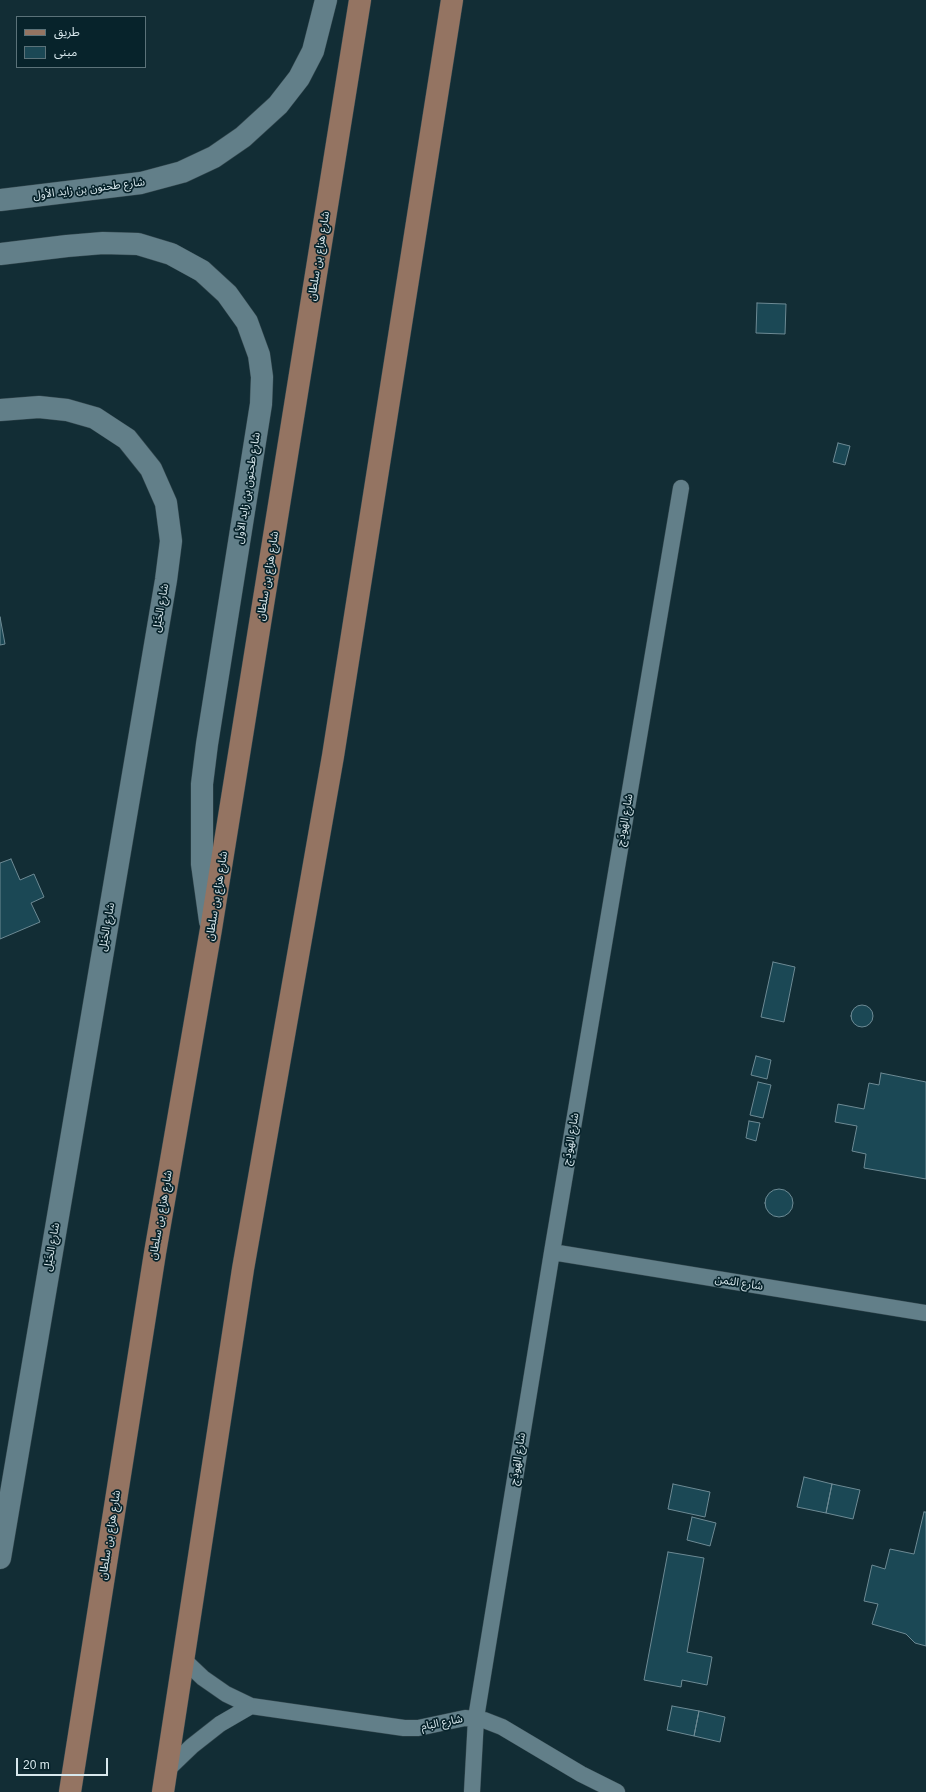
<!DOCTYPE html>
<meta charset="utf-8">
<style>
body{margin:0}
#map{position:relative;width:926px;height:1792px;overflow:hidden;background:#122d35;font-family:Helvetica,"Noto Sans Arabic",sans-serif}
canvas{display:block}
.legend{position:absolute;left:16px;top:16px;width:130px;height:52px;box-sizing:border-box;background:#07232b;border:1px solid #5b7279;margin:0;padding:5px 7px;list-style:none;font-size:12px;color:#d8e8ed}
.legend li{display:flex;align-items:center;gap:8px;height:20px}
.legend b{width:20px;border:1px solid #5b7279}
.scale{position:absolute;left:16px;top:1758px;width:92px;height:18px;box-sizing:border-box;border:2px solid #d8e8ed;border-top:0;padding-left:5px;font-size:12px;line-height:14px;white-space:nowrap;color:#d8e8ed;-webkit-text-stroke:3px #07232b;paint-order:stroke}
</style>
<div id="map">
<canvas width="926" height="1792"></canvas>
<ul class="legend">
<li><b style="height:5px;background:#947462"></b>طريق</li>
<li><b style="height:11px;background:#1b4855"></b>مبنى</li>
</ul>
<div class="scale">20 m</div>
</div>
<script>
const ctx = document.querySelector('canvas').getContext('2d');
ctx.lineJoin = 'round';
function fillPath(path, color) { ctx.fillStyle = color; ctx.fill(path, 'evenodd'); }
const poly = rows => new Path2D(rows.map(r => 'M' + r).join(''));
function stroke(path, color, width, dash) { ctx.strokeStyle = color; ctx.lineWidth = width; ctx.lineCap = dash ? 'butt' : 'round'; ctx.setLineDash(dash || []); ctx.stroke(path); }
function write(font, color, halo, rows, align = 'center') {
  ctx.font = font + ' Helvetica,"Noto Sans Arabic",sans-serif'; ctx.lineWidth = 3.5; ctx.setLineDash([]); ctx.textBaseline = 'middle'; ctx.strokeStyle = halo; ctx.fillStyle = color; for (const [text, x, y, turn = 0] of rows) {
    ctx.save(); ctx.translate(x, y); ctx.rotate((+turn || 0) * Math.PI / 180); ctx.textAlign = isNaN(turn) ? turn : align; if (halo) ctx.strokeText(text, 0, 0); ctx.fillText(text, 0, 0); ctx.restore();
  }
}
const building = poly([
 [757,303,786,304,785,334,756,333,757,303],
 [838,443,850,446,845,465,833,462,838,443],
 [0,617,5,644,0,645,0,617],
 [11,859,20,880,34,874,44,897,31,903,40,922,0,939,0,863,11,859],
 [773,962,795,967,784,1022,761,1017,773,962],
 '851 1016a11 11 0 1 1 22 0a11 11 0 1 1-22 0Z',
 [756,1056,771,1060,767,1079,751,1075,756,1056],
 [881,1073,926,1082,926,1179,864,1168,866,1154,852,1151,857,1126,835,1122,838,1104,864,1109,869,1083,879,1085,881,1073],
 [758,1082,771,1085,763,1118,750,1115,758,1082],
 [749,1121,760,1123,756,1141,746,1138,749,1121],
 '765 1203a14 14 0 1 1 28 0a14 14 0 1 1-28 0Z',
 [804,1477,832,1484,826,1513,797,1507,804,1477],
 [673,1484,710,1492,705,1517,668,1509,673,1484],
 [832,1484,860,1490,853,1519,826,1513,832,1484],
 [924,1512,926,1512,926,1646,915,1643,906,1634,872,1624,878,1604,864,1601,872,1565,885,1569,890,1549,914,1554,924,1512],
 [692,1517,716,1523,710,1546,687,1540,692,1517],
 [668,1552,704,1558,687,1652,712,1657,707,1685,682,1680,681,1687,644,1680,668,1552],
 [672,1706,699,1711,694,1736,667,1730,672,1706],
 [699,1711,725,1717,720,1742,694,1736,699,1711]
]);
const service = poly([
 [552,1252,926,1313],
 [183,1659,203,1678,226,1694,251,1706,404,1728,418,1728,465,1718,484,1720,502,1727,581,1774,617,1792],
 [167,1770,192,1746,220,1724,251,1706],
 [472,1792,476,1718,552,1252,681,488]
]);
const minor = poly([
 [0,410,39,407,67,410,95,418,127,439,151,469,166,503,171,541,166,580,0,1558]
]);
const tertiary = poly([
 [0,200,141,183,182,172,214,157,243,137,278,105,299,78,313,51,326,0],
 [0,254,67,246,103,243,138,244,171,254,202,271,227,294,247,322,259,355,262,377,261,404,207,744,202,784,202,864,210,921]
]);
const primary = poly([
 [70,1792,155,1253,211,929,360,0],
 [163,1792,243,1269,333,756,452,0]
]);
const streetNames = [
 ["شارع طحنون بن زايد الأول",89,189,-7],
 ["شارع هزاع بن سلطان",319,256,-81],
 ["شارع طحنون بن زايد الأول",248,488,-81],
 ["شارع هزاع بن سلطان",268,576,-81],
 ["شارع الخَيْل",161,608,-80],
 ["شارع الهَودَج",625,820,-80],
 ["شارع هزاع بن سلطان",217,896,-81],
 ["شارع الخَيْل",107,927,-80],
 ["شارع الهَودَج",571,1139,-80],
 ["شارع هزاع بن سلطان",161,1215,-80],
 ["شارع الخَيْل",52,1247,-80],
 ["شارع الثمن",739,1283,9],
 ["شارع الهَودَج",518,1459,-81],
 ["شارع هزاع بن سلطان",110,1535,-81],
 ["شارع البَام",442,1723,-11]
];
fillPath(building, '#1b4855');
stroke(building, '#6d8a94', 1);
stroke(service, '#34484f', 17);
stroke(minor, '#34484f', 23);
stroke(tertiary, '#34484f', 23);
stroke(primary, '#34484f', 23);
stroke(service, '#627f89', 16);
stroke(minor, '#627f89', 22);
stroke(tertiary, '#627f89', 22);
stroke(primary, '#947462', 22);
write('11px', '#d8e8ed', '#07232b', streetNames);
</script>
